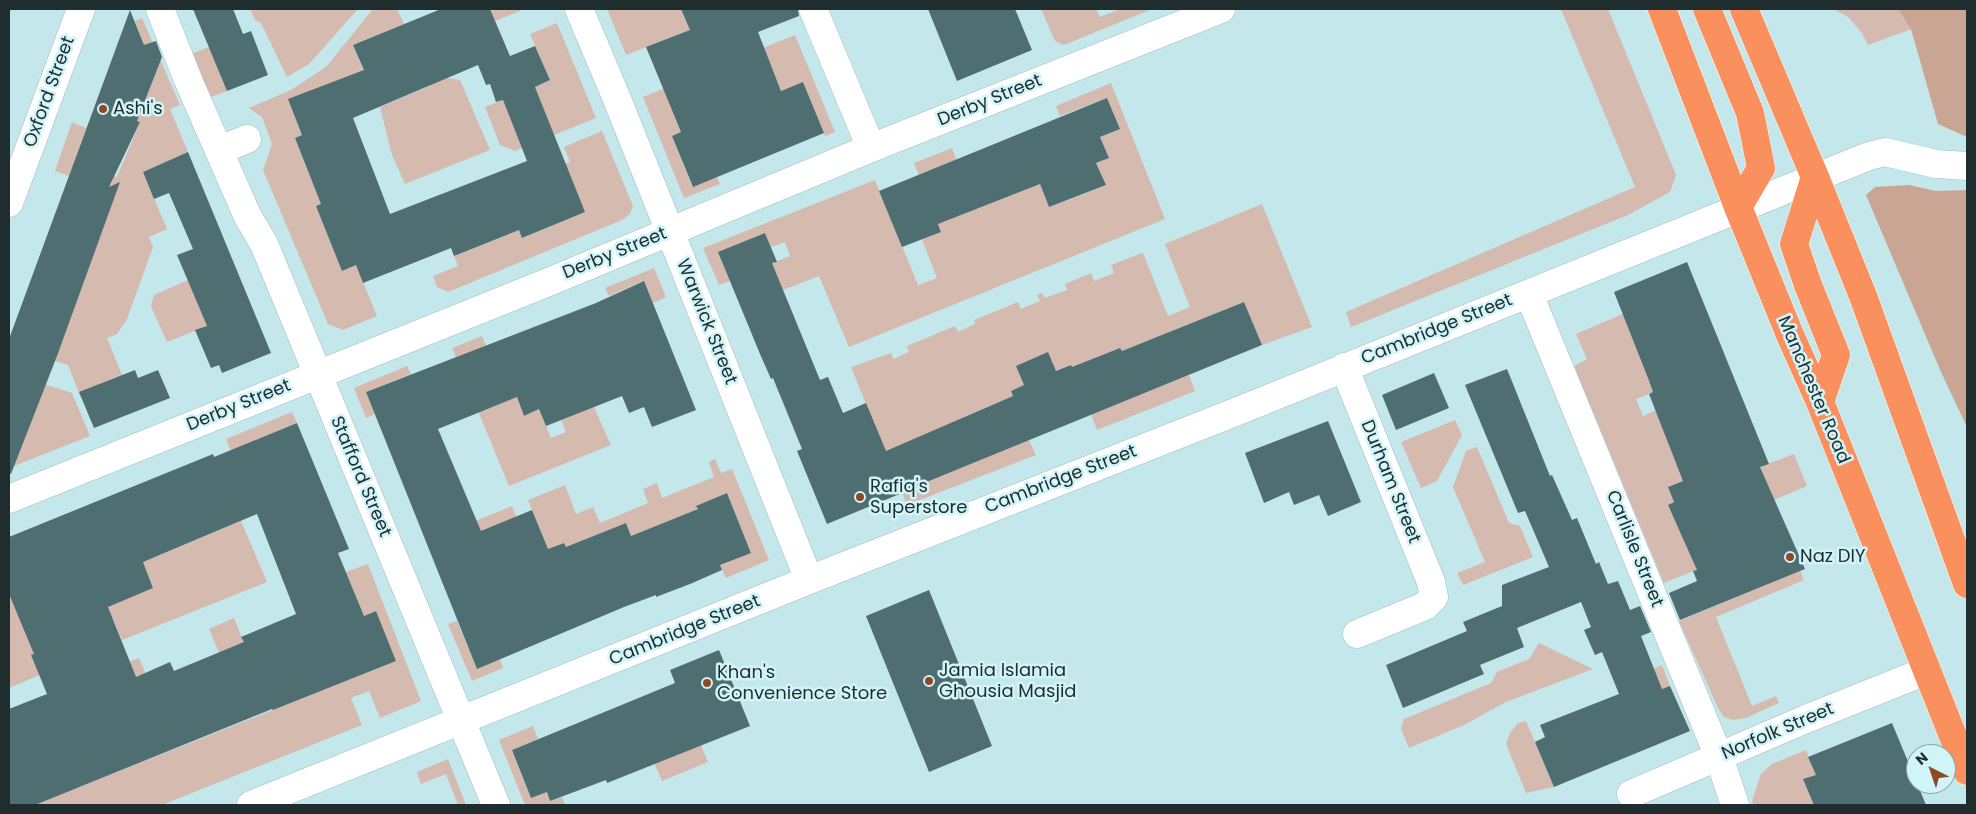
<!DOCTYPE html>
<style>
body{margin:0}
#map{position:relative;width:1976px;height:814px;overflow:hidden;background:#c4e7eb;font-family:Poppins,sans-serif}
canvas{display:block}
.frame{position:absolute;inset:0;border:10px solid #1f2d2e;pointer-events:none}
.north{position:absolute;left:1906px;top:744px;width:50px;height:50px;box-sizing:border-box;background:#d1f4f8;border:1px solid #8aa4a7;border-radius:50%;rotate:319deg;font-size:14px;font-weight:700;line-height:20px;text-align:center;color:#1f2d2e}
.north::after{content:'';display:block;margin:auto;width:18px;height:22px;background:#8e4823;clip-path:polygon(50% 0,100% 100%,50% 72%,0 100%)}
</style>
<div id="map">
<canvas width="1976" height="814"></canvas>
<div class="frame"></div>
<div class="north">N</div>
</div>
<script>
const ctx = document.querySelector('canvas').getContext('2d');
ctx.lineJoin = 'round';
function fillPath(path, color) { ctx.fillStyle = color; ctx.fill(path, 'evenodd'); }
const poly = rows => new Path2D(rows.map(r => 'M' + r).join(''));
function stroke(path, color, width, dash) { ctx.strokeStyle = color; ctx.lineWidth = width; ctx.lineCap = dash ? 'butt' : 'round'; ctx.setLineDash(dash || []); ctx.stroke(path); }
function write(font, color, halo, rows, align = 'center') {
  ctx.font = font + ' Poppins,sans-serif'; ctx.lineWidth = 5; ctx.setLineDash([]); ctx.textBaseline = 'middle'; ctx.strokeStyle = halo; ctx.fillStyle = color; for (const [text, x, y, turn = 0] of rows) {
    ctx.save(); ctx.translate(x, y); ctx.rotate((+turn || 0) * Math.PI / 180); ctx.textAlign = isNaN(turn) ? turn : align; if (halo) ctx.strokeText(text, 0, 0); ctx.fillText(text, 0, 0); ctx.restore();
  }
}
const green = poly([
 [250,9,358,9,309,64,287,77,261,23,255,20],
 [373,9,397,9,404,24,353,45,370,85,302,135,295,138,321,204,342,271,356,265,377,316,343,330,328,324,263,170,272,144,262,117,249,108,291,90,326,67],
 [490,9,519,9,520,11,495,21],
 [607,9,681,9,689,27,703,25,626,55],
 [1041,9,1096,9,1100,17,1120,9,1152,9,1064,45,1055,41],
 [1561,9,1608,9,1676,175,1670,192,1628,215,1351,327,1346,312,1635,187],
 [1834,9,1967,9,1868,45,1862,33,1848,17],
 [142,18,180,105,170,109,188,152,143,172,167,229,149,237,153,247,127,319,117,334,107,338,122,375,102,383,104,388,81,398,68,365,55,361,91,261,105,188,107,182,111,184,114,176,117,177,140,122,137,121,155,75,135,21],
 [557,23,596,118,554,135,535,87,550,80,530,34],
 [795,35,835,132,825,136,803,82,781,91,774,73,721,65],
 [217,44,218,68,227,91,208,98,191,54],
 [426,74,460,80,490,150,405,184,392,155,380,107,430,86],
 [700,74,671,107,681,132,672,136,692,186,717,177,720,184,684,198,643,97],
 [1111,83,1165,219,849,347,819,276,783,290,772,263,790,256,785,242,771,247,765,233,730,281,719,285,703,248,875,180,918,285,937,278,922,240,941,231,914,163,952,148,976,209,1040,184,1049,207,1079,196,1106,185,1096,163,1109,158,1100,137,1120,129,1107,98,1060,116,1056,106],
 [503,100,522,148,515,151,500,145,485,107],
 [72,122,86,128,69,176,55,171],
 [602,131,633,206,630,214,622,220,448,292,437,287,433,276,458,266,454,256,519,230,523,238,584,212,565,164,570,162,564,147],
 [1262,204,1312,327,1262,345,1244,302,1122,351,1120,348,1072,367,1071,365,1056,371,1048,353,1017,366,1024,385,1011,391,1013,396,964,417,964,418,1029,440,1036,455,907,505,851,367,891,353,894,359,909,352,907,346,955,326,958,332,975,324,974,320,1018,302,1021,309,1040,301,1037,295,1042,293,1045,298,1067,290,1065,284,1091,273,1094,281,1114,273,1111,265,1139,254,1143,253,1168,316,1190,307,1165,244],
 [654,268,666,297,653,303,643,281,609,296,605,288],
 [188,280,207,326,167,342,151,306,154,295],
 [1625,313,1668,370,1648,378,1653,392,1636,399,1643,416,1680,400,1669,445,1676,464,1705,472,1668,487,1674,502,1668,505,1678,527,1735,554,1664,583,1574,366,1587,359,1576,334],
 [482,336,486,346,462,356,484,410,517,397,524,416,539,409,551,438,566,432,552,397,594,407,611,445,509,486,452,348],
 [407,366,411,374,366,392,375,414,366,418,354,388],
 [1189,375,1195,391,1097,430,1091,414],
 [44,384,72,393,90,436,9,468,9,460,18,456],
 [292,412,297,423,255,440,239,470,226,439],
 [1455,420,1462,435,1437,481,1421,488,1401,442],
 [1477,447,1509,523,1520,526,1533,557,1463,585,1457,573,1485,562,1453,487,1466,451],
 [1794,454,1807,486,1774,500,1760,467],
 [715,459,721,473,732,469,769,560,726,578,720,565,751,552,727,493,697,506,698,509,631,536,626,523,586,539,568,551,564,543,548,549,578,626,468,524,512,506,526,540,542,534,528,500,565,485,576,514,593,507,600,523,648,503,643,489,657,483,662,498,714,477,709,462],
 [241,521,267,582,122,640,113,619,92,628,40,675,9,688,9,598,10,597,17,613,141,593,153,587,136,545,153,558],
 [368,564,421,701,380,718,369,691,351,698,362,725,162,805,34,805,396,661,376,611,364,616,346,572],
 [1800,571,1804,580,1716,617,1752,706,1776,696,1779,703,1746,718,1733,720,1724,717,1718,708,1679,621],
 [234,618,244,643,226,669,209,629],
 [457,621,477,669,500,659,503,668,472,681,448,624],
 [1539,643,1593,669,1506,702,1464,725,1409,748,1401,729,1404,719,1491,683,1497,672,1529,659],
 [139,658,149,682,136,687,116,667],
 [1662,665,1670,686,1627,703,1619,683],
 [1526,721,1535,742,1554,787,1526,793,1506,744,1510,733,1518,723],
 [533,726,538,739,512,750,531,798,547,792,550,801,562,797,565,805,525,805,499,740],
 [696,733,708,762,662,781,649,751],
 [1806,750,1816,775,1804,780,1839,801,1828,805,1754,805,1752,801,1761,774,1772,764],
 [448,759,466,805,458,805,446,774,421,784,417,772]
]);
const forest = poly([
 [1898,9,1967,9,1967,137,1938,124,1911,29],
 [1909,185,1936,191,1967,190,1967,427,1941,372,1866,195,1875,187]
]);
const building = poly([
 [193,9,233,9,243,34,251,31,268,75,227,91],
 [441,9,490,9,510,56,535,46,550,80,535,87,585,212,522,238,519,230,454,256,451,248,363,283,356,265,342,271,316,206,321,204,295,138,302,135,288,99,364,70,353,45],
 [478,65,486,85,490,84,496,102,503,100,527,161,390,214,353,118],
 [681,9,798,9,799,16,758,32,781,91,803,82,824,133,693,187,672,136,681,132,646,47,690,30],
 [928,9,1015,9,1032,50,957,81],
 [130,10,144,45,156,41,162,57,137,121,140,122,109,187,120,182,57,356,11,474,9,473,9,339],
 [1107,98,1120,129,1100,137,1109,158,1096,163,1106,185,1049,207,1040,184,938,224,941,232,902,247,879,191],
 [188,152,271,353,222,373,219,365,211,368,195,330,207,326,177,255,193,249,169,193,154,199,143,172],
 [765,233,777,262,772,263,820,380,828,377,843,413,866,403,886,451,1013,396,1011,391,1024,385,1016,366,1048,352,1056,371,1071,365,1072,367,1120,348,1122,351,1244,302,1262,345,902,492,902,493,827,524,797,451,802,449,773,378,771,379,760,354,718,252],
 [1687,262,1769,464,1760,467,1805,569,1680,620,1669,593,1697,581,1693,571,1697,570,1668,505,1674,502,1668,487,1683,481,1649,394,1653,392,1648,378,1614,292],
 [644,281,696,410,652,427,644,407,629,413,622,396,546,426,539,409,524,416,517,397,438,429,481,531,532,510,548,549,564,543,566,547,626,523,631,536,698,509,696,506,727,493,751,553,720,565,722,570,690,584,656,597,656,595,624,607,477,669,366,392,596,303],
 [1507,369,1550,476,1552,475,1572,520,1577,518,1596,564,1599,562,1608,584,1618,581,1630,610,1640,606,1651,632,1641,636,1662,689,1670,686,1690,731,1554,787,1535,742,1545,737,1540,725,1619,694,1602,652,1595,655,1584,630,1591,627,1581,602,1517,628,1524,647,1480,665,1484,674,1403,708,1386,665,1467,631,1463,622,1502,606,1502,585,1549,567,1525,511,1518,513,1465,385],
 [135,370,138,378,158,370,170,398,94,428,79,392],
 [1434,373,1449,408,1396,430,1382,395],
 [1328,421,1361,502,1328,516,1319,495,1294,505,1289,492,1264,503,1245,453],
 [297,423,349,549,338,553,364,616,376,611,396,661,273,710,272,709,35,805,9,805,9,709,47,694,31,655,34,654,9,594,9,537,213,454,214,457],
 [257,514,296,614,241,637,244,642,174,671,170,662,136,677,108,607,153,588,143,562],
 [929,590,992,746,929,772,866,616],
 [719,650,750,726,607,783,606,780,550,801,547,792,531,798,512,750,675,683,670,670],
 [1892,723,1926,805,1814,805,1803,779,1816,775,1808,757]
]);
const street = poly([
 [160,9,189,82,247,215,264,244,496,805],
 [579,9,617,99,809,580],
 [813,9,871,148],
 [220,150,247,139],
 [1529,294,1719,757,1735,805],
 [1344,367,1431,582,1434,597,1425,606,1357,634],
 [9,499,551,281,871,148,1221,9],
 [1631,794,1806,719,1926,671],
 [251,805,809,580,1238,411,1869,156,1885,152,1936,164,1967,166]
]);
const secondary = poly([
 [9,203,81,9]
]);
const highway = poly([
 [1662,9,1738,207,1790,335,1820,402,1967,771],
 [1707,9,1750,113,1761,168,1738,207],
 [1744,9,1815,177,1863,296,1967,584],
 [1815,177,1794,244,1808,285,1836,355,1820,402]
]);
const markers = [
 [103,109,5,"#8e4823"],
 [860,497,5,"#8e4823"],
 [1790,557,5,"#8e4823"],
 [929,681,5,"#8e4823"],
 [707,683,5,"#8e4823"]
];
const streetNames = [
 ["Oxford Street",50,92,-70],
 ["Derby Street",990,101,-22],
 ["Derby Street",615,254,-22],
 ["Warwick Street",706,322,68],
 ["Cambridge Street",1437,330,-22],
 ["Manchester Road",1813,390,67],
 ["Derby Street",239,406,-22],
 ["Stafford Street",360,477,67],
 ["Cambridge Street",1061,480,-21],
 ["Durham Street",1390,482,68],
 ["Carlisle Street",1634,549,68],
 ["Cambridge Street",685,631,-22],
 ["Norfolk Street",1778,732,-23]
];
const poiNames = [
 ["Ashi's",113,109],
 ["Rafiq's",870,487],
 ["Superstore",870,508],
 ["Naz DIY",1800,557],
 ["Jamia Islamia",939,671],
 ["Ghousia Masjid",939,692],
 ["Khan's",717,673],
 ["Convenience Store",717,694]
];
fillPath(green, '#d5baaf');
fillPath(forest, '#caa594');
fillPath(building, '#4f6e72');
stroke(street, '#9dbfc3', 29);
stroke(secondary, '#9dbfc3', 29);
stroke(highway, '#fff', 29);
stroke(street, '#fff', 28);
stroke(secondary, '#fff', 28);
stroke(highway, '#f9905d', 28);
for (const [x, y, r, color] of markers) { const dot = new Path2D(); dot.arc(x, y, r, 0, 2 * Math.PI); ctx.fillStyle = color; ctx.fill(dot); stroke(dot, '#d1f4f8', 2); }
write('18px', '#1f2d2e', '#d1f4f8', streetNames);
write('18px', '#1f2d2e', '#d1f4f8', poiNames, 'left');
</script>
